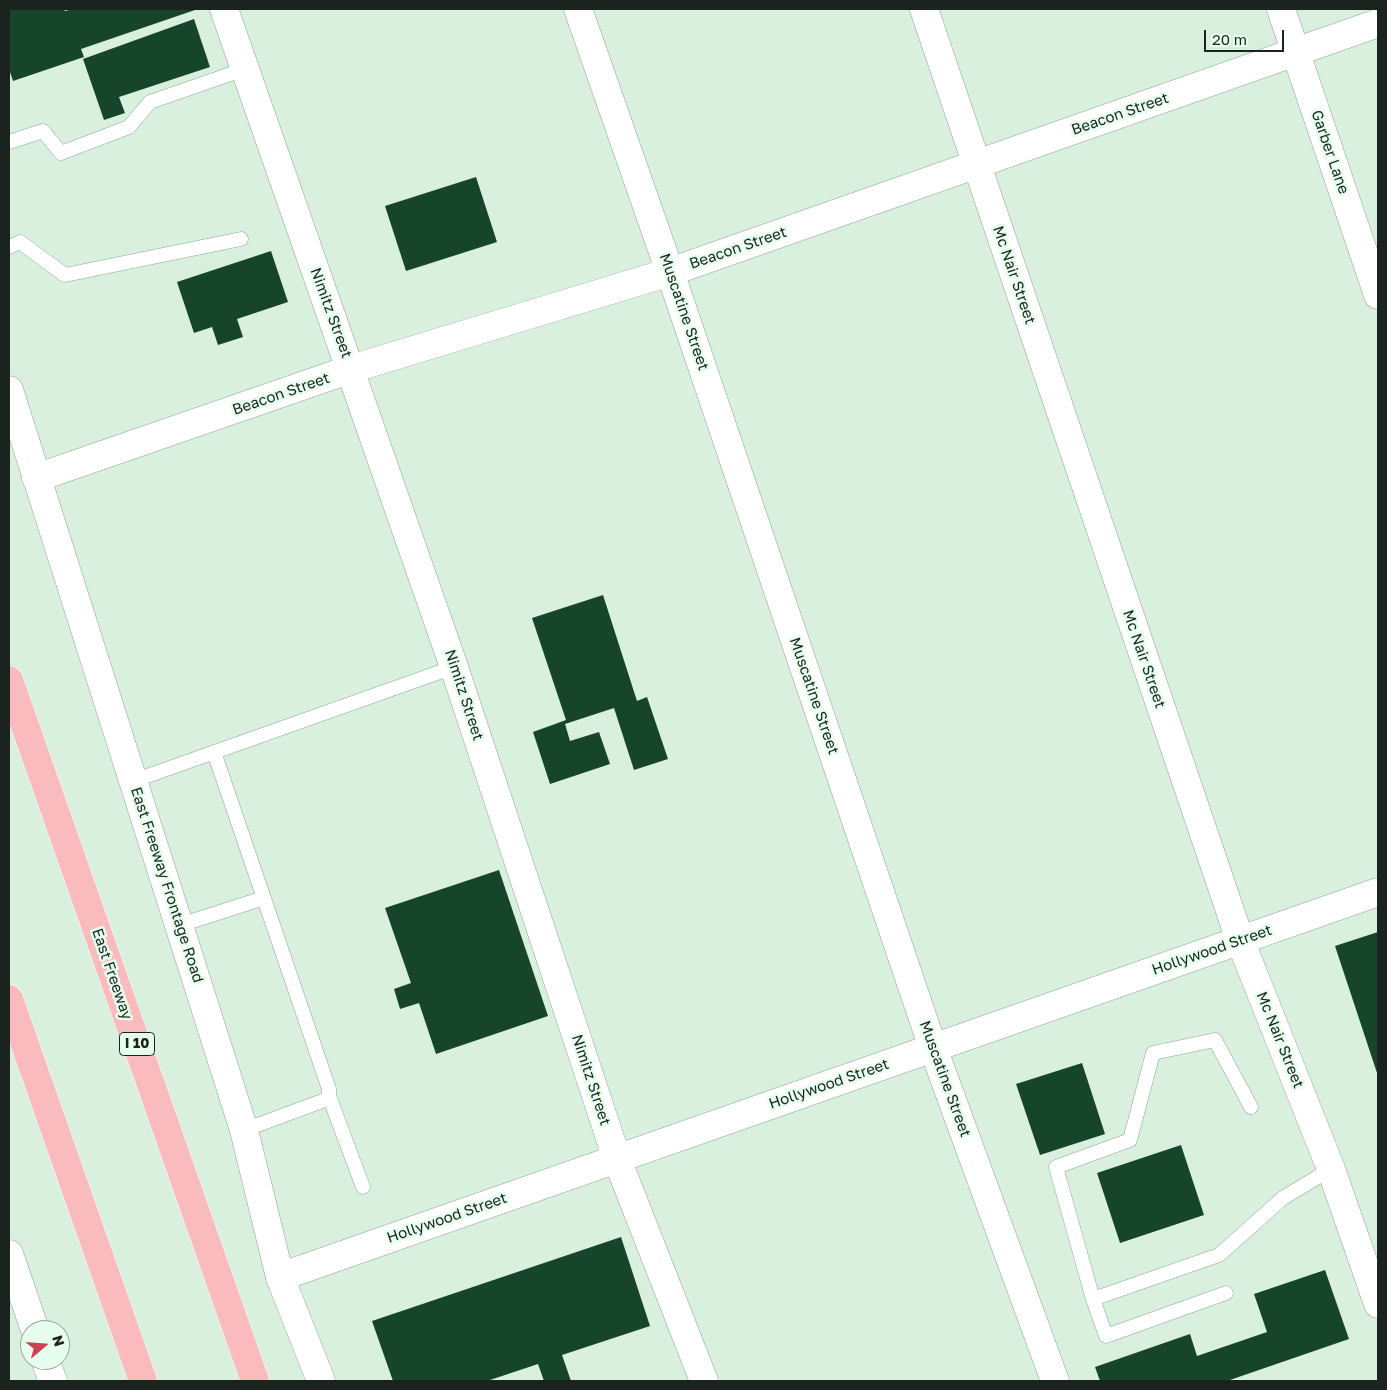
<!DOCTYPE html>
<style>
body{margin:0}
#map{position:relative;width:1387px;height:1390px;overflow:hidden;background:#d9f0df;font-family:"Golos Text",sans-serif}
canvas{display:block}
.frame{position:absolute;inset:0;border:10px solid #1a231d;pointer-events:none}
.north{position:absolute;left:20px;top:1320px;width:50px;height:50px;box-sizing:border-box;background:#e6feed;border:1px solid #94a69a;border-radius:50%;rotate:72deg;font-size:14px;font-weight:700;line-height:20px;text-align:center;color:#1a231d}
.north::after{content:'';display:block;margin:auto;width:18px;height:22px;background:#cf3f57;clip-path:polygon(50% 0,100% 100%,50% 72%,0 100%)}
.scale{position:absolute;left:1204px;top:30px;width:80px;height:22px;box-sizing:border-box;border:2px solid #1a231d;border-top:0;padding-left:6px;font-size:15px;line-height:18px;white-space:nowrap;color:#1a231d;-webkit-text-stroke:4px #e6feed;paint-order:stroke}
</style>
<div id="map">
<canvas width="1387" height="1390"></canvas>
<div class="frame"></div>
<div class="north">N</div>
<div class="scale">20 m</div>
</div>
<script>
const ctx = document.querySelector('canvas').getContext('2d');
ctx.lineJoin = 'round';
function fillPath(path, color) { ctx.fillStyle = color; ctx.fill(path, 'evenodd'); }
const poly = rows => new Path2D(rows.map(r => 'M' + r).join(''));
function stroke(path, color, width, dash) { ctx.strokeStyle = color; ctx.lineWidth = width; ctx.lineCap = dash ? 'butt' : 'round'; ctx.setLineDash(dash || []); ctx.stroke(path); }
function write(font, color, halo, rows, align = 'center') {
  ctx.font = font + ' "Golos Text",sans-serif'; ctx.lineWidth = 5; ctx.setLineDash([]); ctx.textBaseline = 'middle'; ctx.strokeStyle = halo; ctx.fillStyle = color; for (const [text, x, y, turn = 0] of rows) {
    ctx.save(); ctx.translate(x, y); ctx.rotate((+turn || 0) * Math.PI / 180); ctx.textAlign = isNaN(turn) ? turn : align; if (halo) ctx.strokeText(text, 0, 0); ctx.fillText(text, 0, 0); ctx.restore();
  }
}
const building = poly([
 [9,9,64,9,65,11,73,9,195,10,81,49,84,57,13,81,9,69],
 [194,19,210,67,119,97,125,113,104,120,83,59],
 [476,177,497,242,406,271,385,206],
 [271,251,288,302,237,319,243,337,218,345,212,327,194,333,177,282],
 [603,595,637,701,647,697,668,759,634,770,614,708,565,724,570,741,599,732,610,764,550,784,533,732,566,720,532,618],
 [499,870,548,1016,436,1054,419,1003,400,1009,394,989,411,983,385,908],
 [1378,932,1378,1076,1335,946],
 [1082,1063,1105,1134,1040,1155,1016,1084],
 [1181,1145,1204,1215,1120,1243,1097,1173],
 [621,1237,650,1326,562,1355,571,1381,544,1381,538,1364,487,1381,393,1381,372,1321],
 [1325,1270,1349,1339,1227,1381,1100,1381,1095,1367,1190,1334,1197,1356,1267,1332,1254,1294]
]);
const service = poly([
 [9,142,43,131,61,153,129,127,150,102,245,69],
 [9,247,20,242,65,275,241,239],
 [214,752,329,1089,329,1096,325,1100,244,1130],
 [133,781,454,667],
 [180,925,264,898],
 [329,1096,363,1187],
 [1226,1293,1106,1336,1093,1299,1056,1167,1130,1140,1153,1053,1215,1040,1251,1107],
 [1093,1299,1219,1255,1283,1198,1331,1169]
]);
const minor = poly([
 [224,9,454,667,617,1159,704,1381],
 [578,9,670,272,933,1048,1055,1381],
 [924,9,1240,940,1331,1169,1378,1304],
 [1281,9,1378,295],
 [36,478,351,369,670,272,1378,23],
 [280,1277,1378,892]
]);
const secondary = poly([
 [9,390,244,1130,280,1277,321,1381],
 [9,1254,35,1330],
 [45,1360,53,1381]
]);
const motorway = poly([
 [9,680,255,1381],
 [9,999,143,1381]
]);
const shields = [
 [137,1044,35]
];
const shieldNames = [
 ["I 10",137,1044]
];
const streetNames = [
 ["Beacon Street",1120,114,-19],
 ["Garber Lane",1330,152,71],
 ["Beacon Street",738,248,-19],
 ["Mc Nair Street",1014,275,71],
 ["Muscatine Street",684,312,71],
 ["Nimitz Street",331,313,70],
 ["Beacon Street",281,394,-19],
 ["Mc Nair Street",1144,659,71],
 ["Nimitz Street",464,695,72],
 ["Muscatine Street",814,696,71],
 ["East Freeway Frontage Road",167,885,72],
 ["Hollywood Street",1212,950,-19],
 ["East Freeway",112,974,71],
 ["Mc Nair Street",1280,1040,68],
 ["Muscatine Street",945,1079,70],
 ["Nimitz Street",591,1080,72],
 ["Hollywood Street",829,1084,-19],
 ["Hollywood Street",447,1218,-19]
];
fillPath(building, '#17452b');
stroke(service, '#8fa596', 15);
stroke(minor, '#8fa596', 29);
stroke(secondary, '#8fa596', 29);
stroke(motorway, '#fff', 29);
stroke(service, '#fff', 14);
stroke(minor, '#fff', 28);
stroke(secondary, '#fff', 28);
stroke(motorway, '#f9bbbe', 28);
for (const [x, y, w] of shields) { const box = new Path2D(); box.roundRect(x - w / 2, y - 11.5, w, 23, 4); ctx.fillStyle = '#e6feed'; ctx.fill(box); stroke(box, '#1a231d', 1); }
write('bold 14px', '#1a231d', null, shieldNames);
write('15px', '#1a231d', '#e6feed', streetNames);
</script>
